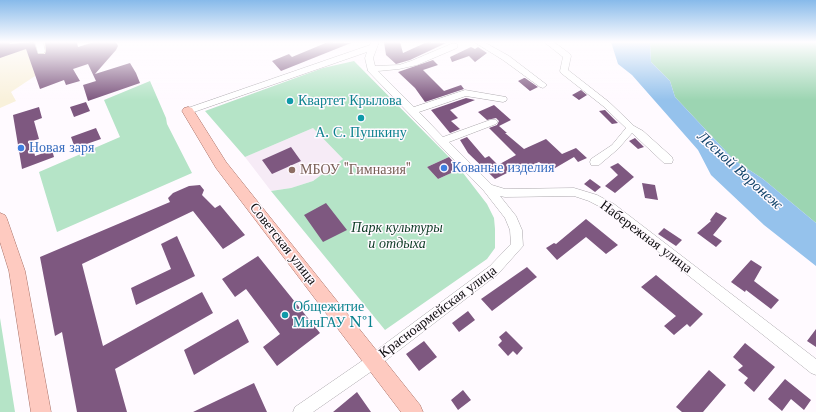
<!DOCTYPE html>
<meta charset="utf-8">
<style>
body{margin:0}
canvas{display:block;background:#fffaff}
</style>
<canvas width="816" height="412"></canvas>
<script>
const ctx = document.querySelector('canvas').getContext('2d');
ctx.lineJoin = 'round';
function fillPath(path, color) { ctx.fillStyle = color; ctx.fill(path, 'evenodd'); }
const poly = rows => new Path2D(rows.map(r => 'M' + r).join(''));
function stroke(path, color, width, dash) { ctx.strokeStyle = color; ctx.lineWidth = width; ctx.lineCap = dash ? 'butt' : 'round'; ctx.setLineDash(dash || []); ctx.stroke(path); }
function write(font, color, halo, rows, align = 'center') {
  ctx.font = font + ' "Libre Baskerville",serif'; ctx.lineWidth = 3; ctx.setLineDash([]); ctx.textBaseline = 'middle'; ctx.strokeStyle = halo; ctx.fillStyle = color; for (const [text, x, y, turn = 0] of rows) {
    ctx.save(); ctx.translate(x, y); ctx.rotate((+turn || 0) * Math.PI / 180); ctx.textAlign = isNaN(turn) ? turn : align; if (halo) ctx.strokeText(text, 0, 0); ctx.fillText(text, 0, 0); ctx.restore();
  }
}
const commercial = poly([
 [0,42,54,43,35,76,11,92,16,101,0,108]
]);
const built = poly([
 [313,128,343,159,313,181,291,188,271,191,245,157]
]);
const green = poly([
 [354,61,449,157,427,167,438,179,460,169,487,204,494,218,495,229,495,248,487,259,385,330,271,191,291,188,313,181,343,159,313,128,245,157,205,111,323,68],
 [150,81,166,118,167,124,192,173,57,232,39,172,120,137,104,100],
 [0,318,15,412,0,412]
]);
const forest = poly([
 [650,42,816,42,816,223,763,179,734,160,675,97,670,81,651,62]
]);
const water = poly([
 [611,42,650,42,651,62,670,81,675,97,734,160,763,179,816,223,816,266,764,225,711,175,698,150,632,75,618,64]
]);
const building = poly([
 [0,42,9,42,10,44,34,42,38,54,45,54,46,51,45,42,77,42,78,47,94,42,116,42,118,46,116,50,95,74,130,63,136,73,140,83,88,101,83,85,96,81,88,64,73,69,80,81,66,85,64,80,40,89,26,49,0,58],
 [328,42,351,43,281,71,272,61,289,54,292,57],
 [384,42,400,42,403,53,427,42,446,43,410,60,396,64,386,55],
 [471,47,475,49,478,47,487,53,475,62,469,56,452,62,450,57],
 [433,60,438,65,423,70,444,91,461,85,464,89,425,102,415,88,398,72],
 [524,78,525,78,538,87,530,91,518,81],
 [581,90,587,95,579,100,572,95],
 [466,98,475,100,450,110,458,118,451,121,460,129,450,133,431,110],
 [86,102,90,111,74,117,70,107],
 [494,105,511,120,499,126,507,133,505,133,524,149,546,139,562,154,576,148,587,158,578,162,574,157,550,171,539,162,528,167,525,164,495,179,468,153,460,140,467,137,485,158,489,156,498,165,516,155,489,128,497,125,499,121,496,118,487,120,478,112],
 [39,107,42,118,34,121,39,139,32,141,35,156,52,150,54,157,22,169,13,115],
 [605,110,618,123,612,124,599,111],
 [96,128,101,139,75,148,71,137],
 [635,138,644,147,638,149,629,141],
 [291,147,301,161,272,174,262,160],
 [449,157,460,169,438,179,427,167],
 [618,163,634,177,615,193,605,186,618,175,610,167],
 [590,179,601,187,595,192,584,184],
 [642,183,655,185,658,200,645,198],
 [200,185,204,190,202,195,215,208,220,205,245,235,223,249,193,211,82,264,103,346,202,292,213,313,115,369,127,412,77,412,62,332,55,336,40,257,170,202,168,198,173,193,189,186],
 [326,203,347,230,323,242,304,215],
 [716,212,727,218,713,235,722,241,716,247,697,233,711,221,710,220],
 [586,219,618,245,606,254,586,237,557,260,546,248,554,243,556,244],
 [664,228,682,240,676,246,658,234],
 [177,236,195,276,136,305,131,288,171,269,161,244],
 [258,256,320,333,277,366,263,347,280,334,246,289,235,297,222,279],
 [751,260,762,267,754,281,779,300,771,309,746,290,745,292,731,282],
 [527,267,537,277,492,311,481,299],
 [656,275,703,314,690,327,687,324,674,335,664,326,676,316,641,287],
 [468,311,475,320,459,332,452,323],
 [238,319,249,342,194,375,184,350],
 [816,329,816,347,807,341],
 [506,331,523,348,517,355,513,351,508,356,498,345,502,341,499,337],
 [424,341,437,357,419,371,406,354],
 [745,343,775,367,754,392,744,383,748,378,738,370,743,366,733,357],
 [709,370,726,385,703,412,682,412,676,407],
 [785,379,811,400,804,410,791,399,782,411,768,399],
 [254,383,267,412,193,412],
 [463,390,471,400,458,410,451,400],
 [357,392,371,412,333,412]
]);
const minor = poly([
 [35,42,43,42,45,51,44,53,38,53,35,42],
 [371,42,379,42,373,58,375,66,399,65,411,61,451,44,457,44,457,48,417,65,399,69,378,71,414,107,465,90,506,97,507,99,506,101,503,102,466,96,419,112,443,137,490,120,496,120,498,122,496,124,449,142,492,185,505,189,574,188,597,195,614,204,816,359,816,375,811,373,606,210,589,201,574,196,505,197,500,196,516,216,522,230,523,246,498,274,372,371,313,412,293,412,295,407,362,361,490,266,511,244,510,230,505,218,484,191,368,71,365,58,367,52,191,113,188,114,183,111,185,109,370,45,371,42],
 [474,42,484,42,509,56,547,85,543,88,540,87,503,60,474,42],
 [544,42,554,42,570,54,571,56,568,70,609,102,634,126,643,131,672,157,673,160,672,163,664,163,632,133,618,149,599,165,591,165,590,162,591,159,612,145,626,128,603,106,561,73,560,71,563,57,544,42]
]);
const major = poly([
 [188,107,192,108,226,162,420,405,423,412,401,412,216,168,182,111,184,108,188,107],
 [0,213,5,215,7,219,25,271,51,412,31,412,9,271,0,242,0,213]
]);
const markers = [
 [290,101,4,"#0f9aa8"],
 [361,118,4,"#0f9aa8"],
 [21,148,4,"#3f7fe0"],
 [444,168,4,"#3f7fe0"],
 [292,170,4,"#8d6e63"],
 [285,315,4,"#0f9aa8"]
];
const cultureNames = [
 ["Квартет Крылова",298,101],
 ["А. С. Пушкину",361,133,"center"],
 ["Общежитие",293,307],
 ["МичГАУ №1",293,323]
];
const shopNames = [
 ["Новая заря",29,148],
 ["Кованые изделия",452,168]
];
const educationNames = [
 ["МБОУ \"Гимназия\"",300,170]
];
const parkNames = [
 ["Парк культуры",397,228],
 ["и отдыха",397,244]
];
const streetNames = [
 ["Набережная улица",646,237,37],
 ["Советская улица",283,244,52],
 ["Красноармейская улица",438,312,-37]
];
const waterNames = [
 ["Лесной Воронеж",740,171,42]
];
fillPath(commercial, '#f9f1db');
fillPath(built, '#f6ebf6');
fillPath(green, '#b5e4c7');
fillPath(forest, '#9cd5b2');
fillPath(water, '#95c2ec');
fillPath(building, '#7e5880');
stroke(minor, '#aba7ac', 1);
stroke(major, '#a97066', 1);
fillPath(minor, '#fff');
fillPath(major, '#fecac0');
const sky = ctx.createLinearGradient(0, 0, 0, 100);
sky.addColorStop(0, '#87baea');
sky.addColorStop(0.42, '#fffdff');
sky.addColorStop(1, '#fffdff00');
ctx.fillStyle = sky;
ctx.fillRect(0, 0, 816, 100);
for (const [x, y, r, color] of markers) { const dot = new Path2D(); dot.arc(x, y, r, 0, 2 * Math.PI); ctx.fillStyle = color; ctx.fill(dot); stroke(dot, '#fffaff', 1.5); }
write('14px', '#0d838f', '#fffaff', cultureNames, 'left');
write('14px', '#366cbe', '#fffaff', shopNames, 'left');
write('14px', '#785e54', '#fffaff', educationNames, 'left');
write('italic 14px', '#0d3b25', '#fffaff', parkNames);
write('14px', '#0c0b0d', '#fffaff', streetNames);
write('italic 15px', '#12446b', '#fffaff', waterNames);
</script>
